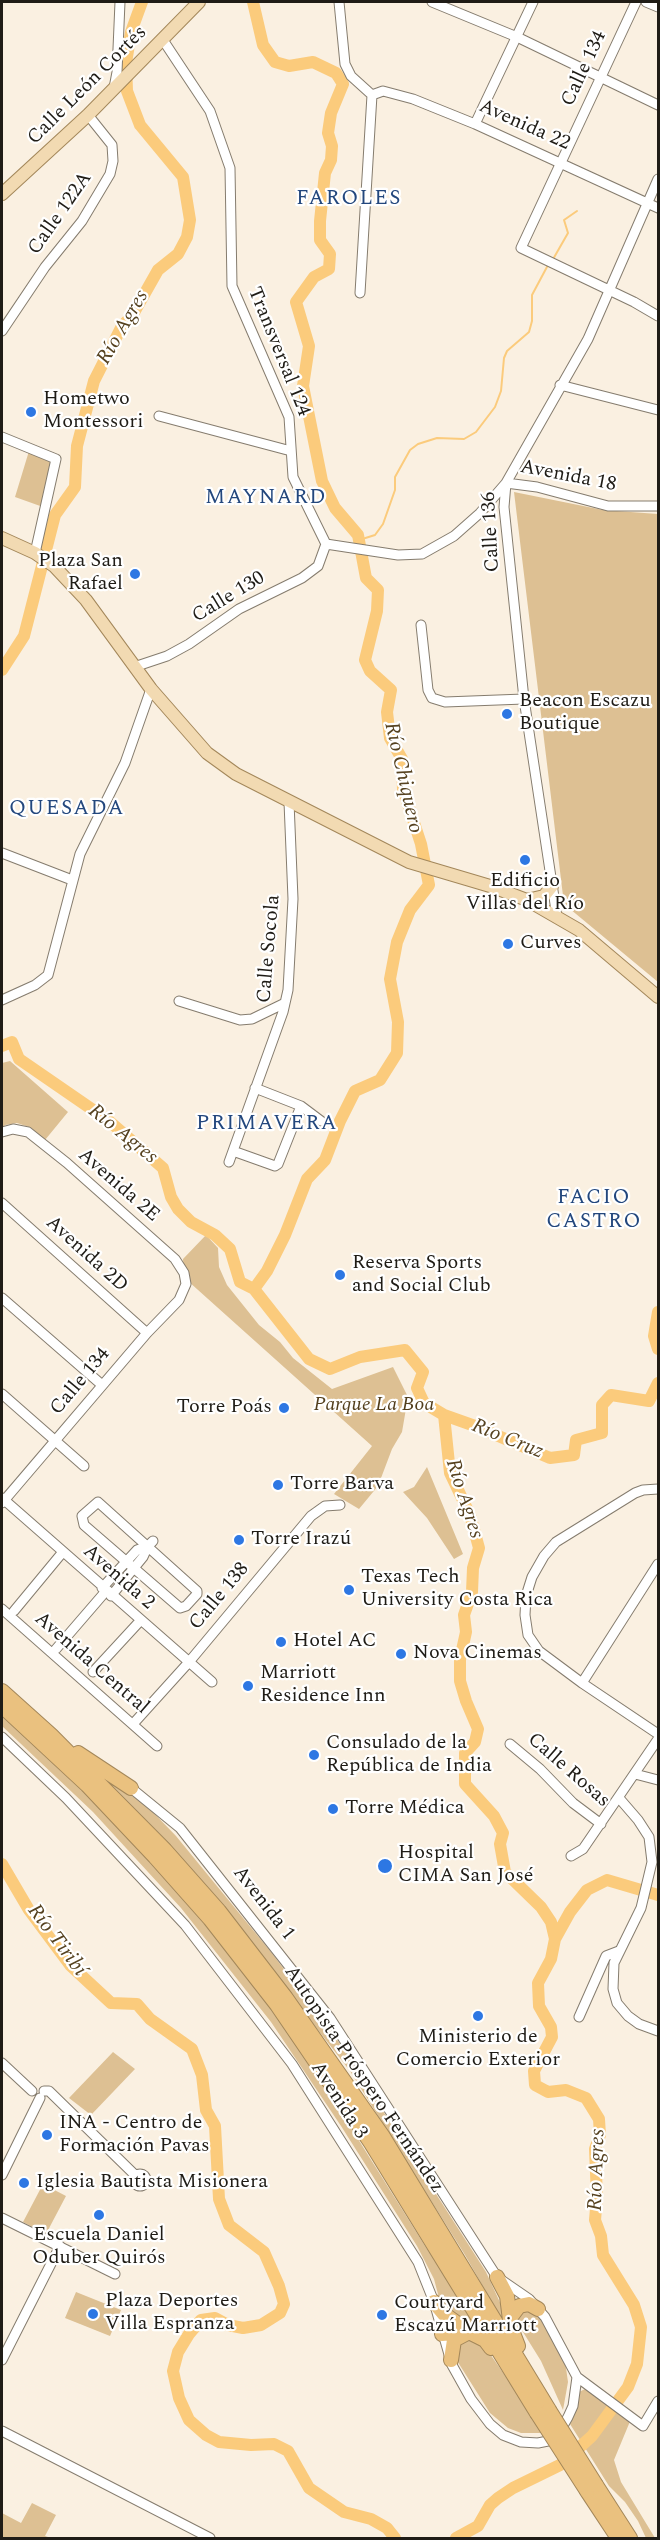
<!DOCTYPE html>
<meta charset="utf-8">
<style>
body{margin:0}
#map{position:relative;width:660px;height:2540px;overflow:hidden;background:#faf0e1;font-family:Spectral,serif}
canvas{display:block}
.frame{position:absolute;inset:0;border:3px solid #1f1c16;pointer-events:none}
</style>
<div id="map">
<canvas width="660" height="2540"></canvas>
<div class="frame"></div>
</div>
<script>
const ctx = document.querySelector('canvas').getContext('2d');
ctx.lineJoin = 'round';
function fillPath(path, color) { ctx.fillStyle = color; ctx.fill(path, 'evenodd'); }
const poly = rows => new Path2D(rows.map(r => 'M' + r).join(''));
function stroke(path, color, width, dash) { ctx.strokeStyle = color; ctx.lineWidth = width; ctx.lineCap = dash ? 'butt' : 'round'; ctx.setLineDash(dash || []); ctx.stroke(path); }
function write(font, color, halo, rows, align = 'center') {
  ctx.font = font + ' Spectral,serif'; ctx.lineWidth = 4.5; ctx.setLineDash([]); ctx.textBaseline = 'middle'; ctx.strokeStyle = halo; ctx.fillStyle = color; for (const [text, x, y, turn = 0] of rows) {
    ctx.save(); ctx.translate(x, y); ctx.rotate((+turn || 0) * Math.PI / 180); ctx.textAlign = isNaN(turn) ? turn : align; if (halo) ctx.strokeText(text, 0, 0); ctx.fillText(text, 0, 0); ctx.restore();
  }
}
const green = poly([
 [29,451,54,461,43,507,15,497],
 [514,492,603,510,658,514,658,982,564,904],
 [10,1061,68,1112,45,1140,29,1127,17,1123,5,1125,2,1129,2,1063],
 [206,1235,218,1248,219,1267,227,1285,259,1325,280,1342,293,1358,332,1389,393,1367,408,1397,402,1432,392,1449,378,1486,359,1509,334,1494,372,1446,188,1281,184,1273,183,1259],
 [427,1467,463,1554,454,1559,427,1518,403,1492,414,1487],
 [2,1711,68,1770,167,1875,286,2024,425,2246,476,2321,477,2329,451,2313,439,2298,434,2279,417,2246,341,2126,271,2022,181,1908,93,1812,2,1726],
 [103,1776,147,1806,176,1836,271,1952,338,2041,486,2272,503,2309,505,2325,465,2255,350,2071,235,1924,164,1838],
 [113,2052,135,2069,91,2115,69,2098],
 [43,2184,66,2196,46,2234,23,2222],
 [76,2292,121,2310,110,2336,65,2318],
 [526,2310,538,2315,564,2354,568,2382,563,2410,541,2361,518,2324,519,2316],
 [468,2336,488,2351,545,2433,521,2433,508,2428,490,2413,454,2356,455,2346],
 [585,2389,631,2419,614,2460,621,2482,655,2538,646,2538,638,2521,625,2502,609,2486,570,2424,569,2419,579,2392],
 [32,2503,56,2515,45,2536,51,2538,2,2538,2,2513,21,2523]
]);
const stream = poly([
 [552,261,568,233,564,220,577,211],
 [359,540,375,535,383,524,395,490,395,477,410,450,418,444,437,438,464,439,476,432,495,407,501,391,504,358,507,351,529,332,532,321,532,295,548,265]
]);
const river = poly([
 [253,2,263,45,275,62,289,66,313,62,336,73,343,84,331,113,328,133,332,146,331,160,325,173,320,221,320,240,330,254,329,269,314,277,296,302,309,346,303,386,322,481,335,508,358,535,366,578,378,590,377,611,365,660,370,671,391,690,387,712,390,738,402,759,403,789,421,844,429,885,410,910,397,942,390,979,398,1022,397,1053,380,1080,355,1091,340,1121,325,1160,307,1179,285,1235,267,1271,254,1289],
 [2,670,24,636,55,515,75,487,77,446,94,381,122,326,132,316,158,270,178,254,187,237,190,220,183,177,140,125,127,91,126,63,131,32,142,2],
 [2,1046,12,1042,19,1059,109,1121,163,1168,171,1197,178,1209,191,1222,215,1235,230,1249,240,1282,254,1289,309,1359,330,1369,360,1357,405,1350,423,1372,417,1388,424,1403,444,1415,450,1473,470,1515,479,1548,473,1568,472,1592,464,1615,466,1632,460,1659,460,1681,466,1701,478,1729,475,1742,465,1753,465,1784,494,1816,503,1833,500,1844,505,1872,541,1907,551,1922,555,1939,551,1959,538,1983,539,2006,551,2027,552,2037,534,2071,535,2085,548,2092,566,2090,586,2098,599,2119,600,2135,595,2149,597,2197,595,2220,601,2236,603,2255,634,2305,641,2327,637,2364,628,2387,592,2436,560,2465,513,2488,498,2498,490,2505,478,2526,456,2538],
 [658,1312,654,1336,658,1349],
 [444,1415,475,1426,550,1458,574,1455,576,1440,602,1433,602,1405,611,1395,649,1401,658,1383],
 [2,1864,29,1910,70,1965,111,2003,137,2004,150,2019,192,2049,202,2075,206,2110,215,2126,219,2199,229,2225,264,2252,279,2286,284,2304,280,2313,261,2325,243,2328,228,2325,215,2318,201,2320,189,2334,178,2352,173,2371,179,2398,189,2420,206,2435,219,2442,251,2445,274,2444,288,2451,309,2488,344,2512,371,2519,387,2528,395,2538],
 [555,1939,570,1912,587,1890,607,1880,658,1895]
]);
const minor = poly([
 [339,2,345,64,351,76,372,95],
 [432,2,517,37,658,105],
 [636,2,521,248,634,302,658,316],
 [646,2,658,7],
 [163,40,210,111,230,168,232,286,289,417,293,477,326,544],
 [114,88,117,72,120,2],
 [372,95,383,91,413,99,475,124,658,208],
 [475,124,533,2],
 [360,293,372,95],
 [2,331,45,267,82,221,110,174,113,161,112,145,88,115],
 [560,385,658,410],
 [159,416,291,451],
 [2,437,56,459,35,553],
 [506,483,537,487,608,506,658,506],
 [326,544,398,555,422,554,454,536,480,513,506,483],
 [421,625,428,690,432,698,445,702,524,699],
 [134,667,167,656,189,644,239,609,302,578,318,566,326,544],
 [2,853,72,880],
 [557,917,524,699,504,507,506,483,588,339,658,179],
 [2,1000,35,985,48,975,80,854,125,763,151,689],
 [179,1001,240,1020,252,1019,285,1003],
 [301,1106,321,1121],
 [2,1132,13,1129,28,1132,67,1163,175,1259,184,1273,186,1284,179,1300,147,1333,2,1503],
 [233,1151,275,1166,278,1164,301,1106,255,1088],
 [229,1162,283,1012,288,990,293,899,289,802],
 [2,1203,147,1333],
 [2,1298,102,1385],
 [2,1394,84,1466],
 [658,1489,643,1490,635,1493,556,1542,544,1556,532,1577,526,1596,525,1615,528,1635,539,1651,582,1683,658,1734],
 [2,1498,212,1682],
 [98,1502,197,1591,197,1594,186,1606,180,1608,84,1525,82,1516,98,1502],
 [102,1588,137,1550,148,1546],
 [111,1596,143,1557,148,1546,153,1541],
 [2,1609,157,1746],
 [14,1611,62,1553],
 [56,1649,106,1591],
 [93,1672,140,1621],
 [582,1683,658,1564],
 [133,1724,189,1662,311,1516,325,1506,340,1505],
 [2,1737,66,1798,185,1925,292,2064,418,2262,434,2302,452,2365,471,2399,490,2424,503,2435,521,2442,538,2443,548,2441,560,2431,568,2417,573,2406,577,2377],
 [510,1744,540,1769,573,1803,601,1824],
 [635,1774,658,1780],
 [131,1788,180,1828,330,2018,497,2277,529,2299,545,2317,577,2377,643,2426,658,2401],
 [619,1798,638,1820,649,1837,652,1862,641,1908,614,1963,613,1989,617,2003,628,2016,639,2024,658,2031],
 [571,1856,583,1849,658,1739],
 [579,2017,606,1956,619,1951],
 [2,2063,32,2091],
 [44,2091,49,2091,136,2176],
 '134 2180a6 6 0 1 1 12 0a6 6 0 1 1-12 0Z',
 [2,2175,40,2098],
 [2,2218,115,2274],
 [2,2360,60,2246],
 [2,2431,210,2538]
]);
const major = poly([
 [2,194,88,115,199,2],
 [2,538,35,553,54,566,86,600,151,689,207,753,236,774,409,862,490,886,527,900,579,930,658,997],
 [527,900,544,896,552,886]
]);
const highway = poly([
 [2,1691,51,1735,165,1850,219,1911,286,1998,382,2135,549,2410],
 [2,1706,87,1785,155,1857,210,1919,277,2005,371,2143,537,2413],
 [78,1753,131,1788],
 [497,2277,507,2296,511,2328,518,2346],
 [434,2302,444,2314,469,2332,485,2340,491,2348],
 [510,2318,519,2306,529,2304,538,2309],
 [442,2334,464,2332],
 [451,2360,454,2340,469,2332],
 [596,2485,630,2538],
 [587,2491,618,2538]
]);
const highwayBridge = poly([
 [549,2410,596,2485],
 [537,2413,587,2491]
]);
const markers = [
 [31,412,6,"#2d77e3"],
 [135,574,6,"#2d77e3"],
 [507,714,6,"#2d77e3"],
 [525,860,6,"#2d77e3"],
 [508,944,6,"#2d77e3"],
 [340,1275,6,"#2d77e3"],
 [284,1408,6,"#2d77e3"],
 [278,1485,6,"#2d77e3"],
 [239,1540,6,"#2d77e3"],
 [349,1590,6,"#2d77e3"],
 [281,1642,6,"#2d77e3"],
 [401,1654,6,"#2d77e3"],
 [248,1686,6,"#2d77e3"],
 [314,1755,6,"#2d77e3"],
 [333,1809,6,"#2d77e3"],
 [385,1866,8,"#2d77e3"],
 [478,2016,6,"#2d77e3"],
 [47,2135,6,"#2d77e3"],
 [24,2183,6,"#2d77e3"],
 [99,2215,6,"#2d77e3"],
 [93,2314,6,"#2d77e3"],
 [382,2315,6,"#2d77e3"]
];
const streetNames = [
 ["Calle 134",585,69,-65],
 ["Calle León Cortés",88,86,-45],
 ["Avenida 22",524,126,24],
 ["Calle 122A",61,214,-55],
 ["Transversal 124",278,352,68],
 ["Avenida 18",568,477,11],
 ["Calle 136",492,532,-93],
 ["Calle 130",229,598,-31],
 ["Calle Socola",270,949,-85],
 ["Avenida 2E",118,1186,41],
 ["Avenida 2D",86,1255,42],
 ["Calle 134",81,1382,-50],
 ["Avenida 2",118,1578,41],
 ["Calle 138",220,1597,-50],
 ["Avenida Central",91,1664,41],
 ["Calle Rosas",568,1771,41],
 ["Avenida 1",263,1904,52],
 ["Autopista Próspero Fernández",363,2080,56],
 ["Avenida 3",338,2101,57]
];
const poiNames = [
 ["Hometwo",43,400],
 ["Montessori",43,423],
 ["Plaza San",123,562,"right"],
 ["Rafael",123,585,"right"],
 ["Beacon Escazu",519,702],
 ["Boutique",519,725],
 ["Edificio",525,882,"center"],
 ["Villas del Río",525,905,"center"],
 ["Curves",520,944],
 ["Reserva Sports",352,1264],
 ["and Social Club",352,1287],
 ["Torre Poás",272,1408,"right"],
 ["Torre Barva",290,1485],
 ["Torre Irazú",251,1540],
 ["Texas Tech",361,1578],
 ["University Costa Rica",361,1601],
 ["Hotel AC",293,1642],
 ["Nova Cinemas",413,1654],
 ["Marriott",260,1674],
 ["Residence Inn",260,1697],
 ["Consulado de la",326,1744],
 ["República de India",326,1767],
 ["Torre Médica",345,1809],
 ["Hospital",398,1854],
 ["CIMA San José",398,1877],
 ["Ministerio de",478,2038,"center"],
 ["Comercio Exterior",478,2061,"center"],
 ["INA - Centro de",59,2124],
 ["Formación Pavas",59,2147],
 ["Iglesia Bautista Misionera",36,2183],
 ["Escuela Daniel",99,2236,"center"],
 ["Oduber Quirós",99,2259,"center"],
 ["Plaza Deportes",105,2302],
 ["Villa Espranza",105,2325],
 ["Courtyard",394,2304],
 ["Escazú Marriott",394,2327]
];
const parkNames = [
 ["Parque La Boa",374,1406]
];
const neighbourhoodNames = [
 ["FAROLES",349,200],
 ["MAYNARD",266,499],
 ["QUESADA",67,810],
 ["PRIMAVERA",267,1125],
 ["FACIO",594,1199],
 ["CASTRO",594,1223]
];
const waterNames = [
 ["Río Agres",124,328,-60],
 ["Río Chiquero",402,778,77],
 ["Río Agres",122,1135,39],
 ["Río Cruz",507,1440,22],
 ["Río Agres",463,1499,72],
 ["Río Tiribí",56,1941,53],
 ["Río Agres",598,2170,-88]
];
fillPath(green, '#ddc093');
stroke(stream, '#fbcb7c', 2);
stroke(river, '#fbcb7c', 12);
stroke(minor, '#857c6e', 11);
stroke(major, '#a3875a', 14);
stroke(highway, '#a3875a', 16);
stroke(minor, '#fff', 9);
stroke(major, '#f2dab2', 12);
stroke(highway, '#eac17f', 14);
stroke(highwayBridge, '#a3875a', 16, []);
stroke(highwayBridge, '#eac17f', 14);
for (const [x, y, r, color] of markers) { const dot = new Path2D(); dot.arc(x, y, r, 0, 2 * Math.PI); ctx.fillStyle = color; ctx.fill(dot); stroke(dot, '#fff', 2); }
write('20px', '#1f1c16', '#fff', streetNames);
write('20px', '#1f1c16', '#fff', poiNames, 'left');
write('italic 20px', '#523e1c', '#fff', parkNames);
ctx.letterSpacing = '1.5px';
write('21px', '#23477d', '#fff', neighbourhoodNames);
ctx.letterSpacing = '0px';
write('italic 21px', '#564220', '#fff', waterNames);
</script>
